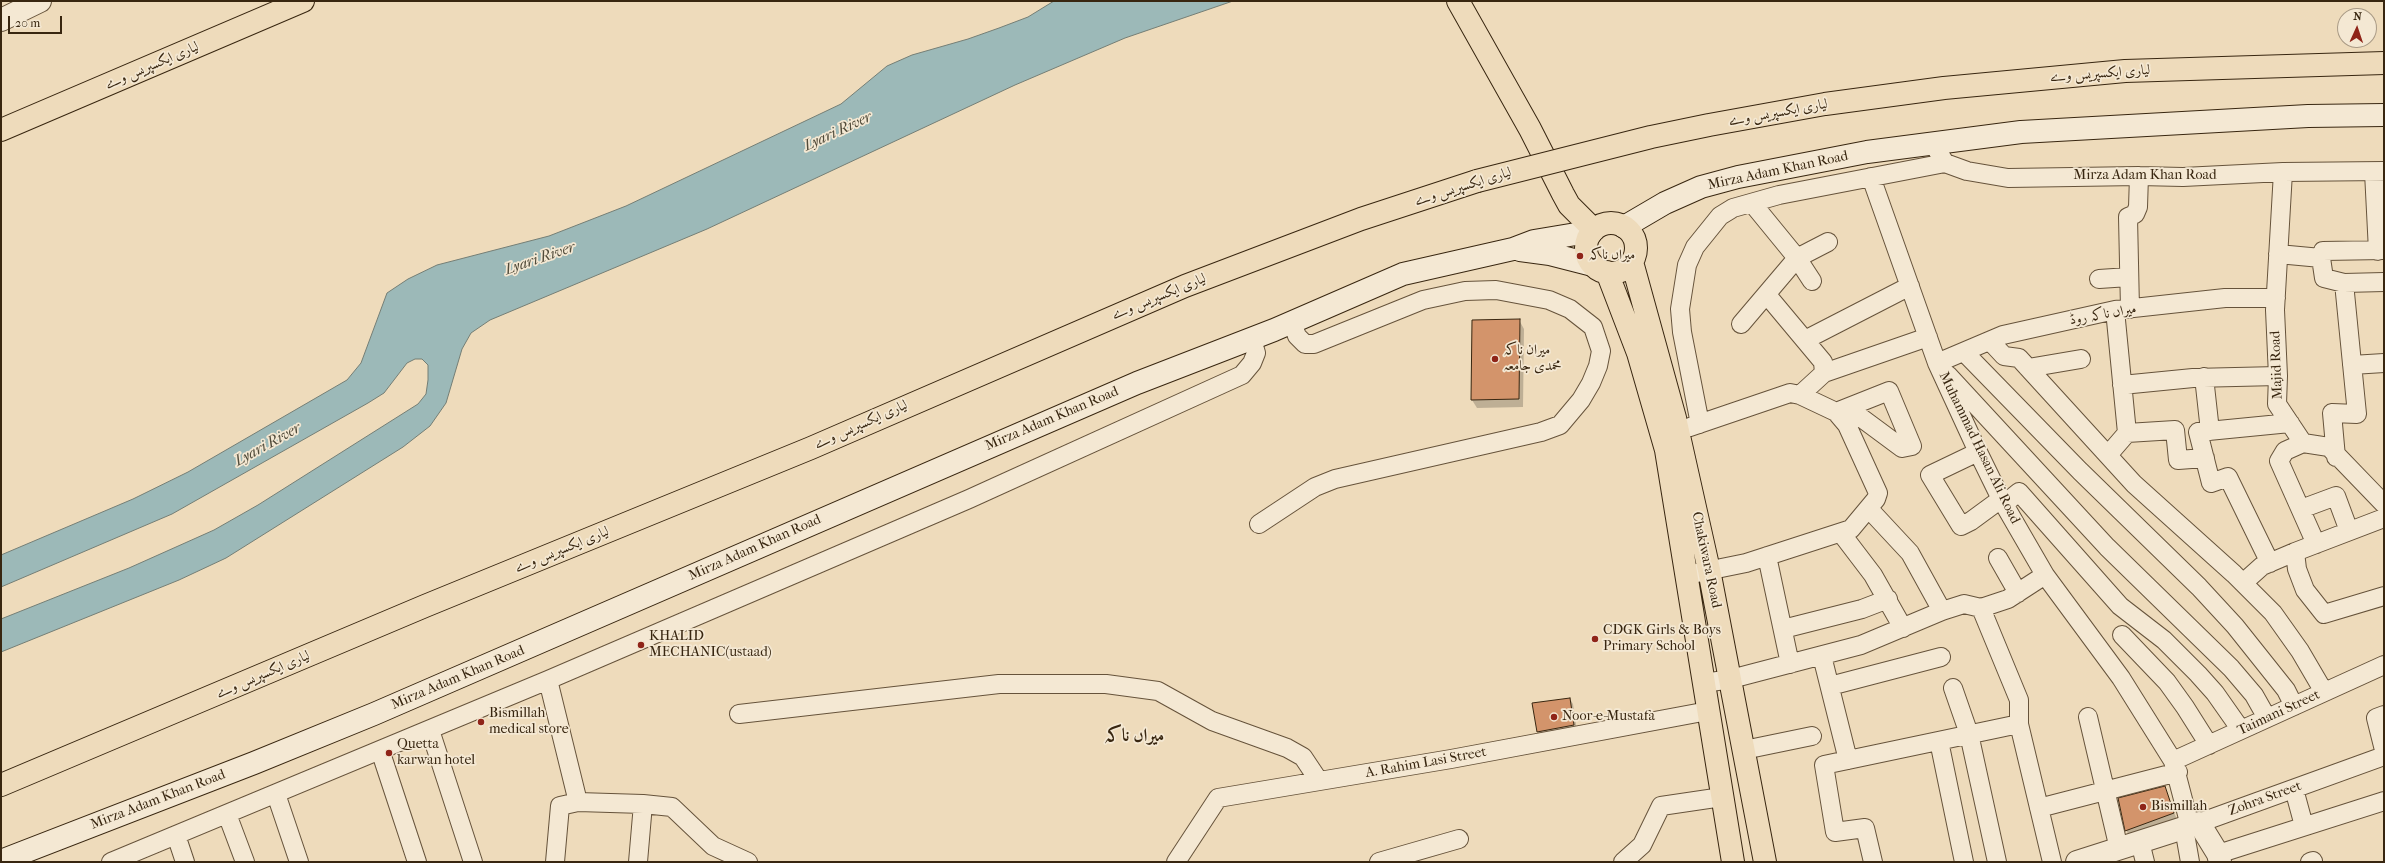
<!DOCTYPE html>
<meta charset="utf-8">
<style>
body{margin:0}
#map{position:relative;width:2385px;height:863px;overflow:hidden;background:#eedbbb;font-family:"IM FELL French Canon",serif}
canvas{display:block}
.frame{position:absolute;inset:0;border:2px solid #382610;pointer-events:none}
.north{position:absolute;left:2337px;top:8px;width:40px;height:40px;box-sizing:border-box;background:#f4e8d3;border:1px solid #a99a85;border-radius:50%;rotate:3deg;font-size:11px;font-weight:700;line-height:16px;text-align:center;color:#382610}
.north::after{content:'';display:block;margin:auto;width:14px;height:18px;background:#8f2418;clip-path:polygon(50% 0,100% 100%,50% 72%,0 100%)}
.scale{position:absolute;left:8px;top:16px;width:54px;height:18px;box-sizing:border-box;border:2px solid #382610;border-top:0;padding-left:5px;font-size:12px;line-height:14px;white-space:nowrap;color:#382610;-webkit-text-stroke:3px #f4e8d3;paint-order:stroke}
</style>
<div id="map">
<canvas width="2385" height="863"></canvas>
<div class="frame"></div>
<div class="north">N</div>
<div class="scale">20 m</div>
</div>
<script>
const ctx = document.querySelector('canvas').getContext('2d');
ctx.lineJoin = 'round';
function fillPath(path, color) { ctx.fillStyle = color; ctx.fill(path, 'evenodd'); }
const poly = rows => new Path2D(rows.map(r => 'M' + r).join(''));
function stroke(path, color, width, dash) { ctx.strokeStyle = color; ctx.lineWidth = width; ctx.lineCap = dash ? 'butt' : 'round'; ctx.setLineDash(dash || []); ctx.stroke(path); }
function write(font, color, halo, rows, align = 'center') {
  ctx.font = font + ' "IM FELL French Canon",Amiri,serif'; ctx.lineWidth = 3.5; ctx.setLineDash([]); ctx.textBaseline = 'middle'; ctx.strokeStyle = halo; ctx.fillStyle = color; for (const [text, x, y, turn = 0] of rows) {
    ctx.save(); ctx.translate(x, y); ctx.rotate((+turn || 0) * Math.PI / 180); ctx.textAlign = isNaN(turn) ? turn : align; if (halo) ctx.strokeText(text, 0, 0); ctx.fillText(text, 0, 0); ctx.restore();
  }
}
const water = poly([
 [1054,1,1233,1,1125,38,1015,85,707,229,490,320,471,333,462,349,446,403,430,426,403,447,226,558,179,580,1,652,1,619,129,568,214,530,258,505,418,404,426,394,428,380,428,365,422,359,415,359,407,363,384,393,368,403,172,514,1,587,1,555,133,499,188,472,347,380,361,363,387,293,408,279,437,265,549,236,626,206,841,104,887,66,912,55,968,39,999,28,1028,17,1054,1]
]);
const shadow = poly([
 [1519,320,1524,329,1523,407,1477,408,1472,400],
 [1570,699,1573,704,1577,731,1541,738,1538,732,1533,703],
 [2164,787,2178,822,2131,839,2126,830]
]);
const building = poly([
 [1520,319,1519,399,1471,400,1472,320,1520,319],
 [1570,698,1574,725,1537,732,1532,703,1570,698],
 [2165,786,2174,813,2125,831,2118,798,2165,786]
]);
const minor = poly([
 [1920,146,1934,145,1945,163,1967,171,2008,178,2139,176,2183,177,2283,172,2384,171],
 [2283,172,2275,310,2278,376,2277,404,2303,443,2329,447,2384,504],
 [2374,172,2378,251],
 [1871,177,1937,363,1978,452,2001,499,2045,575,2121,678,2173,761,2190,826],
 [1752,203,1797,258,1812,281],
 [2278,254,2321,258],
 [2099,279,2129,277],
 [2344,283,2384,282],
 [1767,295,1823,362,1824,373],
 [2130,309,2128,217,2135,214,2138,207,2139,176],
 [1741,324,1797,258,1828,242],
 [1805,340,1910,286],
 [1990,341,2004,356,2019,358,2134,484,2234,574,2273,613,2300,651,2324,692],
 [1964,352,2080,471,2199,587,2235,626,2286,690,2294,706],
 [1937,363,2003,335,2115,310,2225,298,2276,298],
 [2352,365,2384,363],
 [2028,368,2081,359],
 [1948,375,2107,547,2231,668,2254,695,2267,718],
 [2204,377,2210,431],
 [2122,385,2193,378,2278,376],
 [1800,395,1824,373,1928,337],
 [1700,424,1682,332,1680,309,1687,265,1695,247,1720,216,1733,208,1779,195,1945,163],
 [1690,427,1790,393,1800,395,1836,412,1889,391,1912,446,1902,448,1848,408],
 [2127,433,2175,430,2178,460,2205,458],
 [2303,443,2285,451,2279,461,2316,544],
 [1978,452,1930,475,1961,526,1971,521,2001,499],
 [2108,455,2127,433,2115,310],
 [2336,457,2332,413,2357,414,2344,283,2324,278,2321,258,2323,251,2384,250],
 [2004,504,2019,492,2120,606,2164,640,2198,674,2215,693,2241,730],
 [1869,509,1910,553,1942,611],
 [2301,509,2336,496,2349,531],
 [1259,524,1315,487,1335,479,1541,432,1560,425,1581,400,1591,383,1598,366,1601,351,1593,327,1570,309,1549,300,1496,290,1465,291,1423,300,1314,344,1305,344,1297,336,1292,322],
 [1841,533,1873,575,1903,628],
 [2295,552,2297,569,2305,590,2324,614,2384,596],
 [1767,556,1790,664],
 [1998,558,2018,593],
 [2270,563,2228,477,2211,483,2198,432,2290,423],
 [1687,575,1746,563,1851,529,1876,499,1878,493,1847,425,1836,412],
 [2243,583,2262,566,2295,552,2384,518],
 [1981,608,2019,700,2019,724,2052,862],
 [1783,629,1862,609,1888,599],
 [2122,635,2167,682,2185,707,2209,745],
 [1822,656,1848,760],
 [548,680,578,802,560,806,555,862],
 [1704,683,1731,679,1861,645,1942,611,1964,604,1981,608,2008,599,2045,575],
 [1830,686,1941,657],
 [1953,688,1969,734,1997,862],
 [739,714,999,684,1106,684,1158,691,1212,721,1287,748,1303,757,1319,781],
 [2384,715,2376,718,2384,750],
 [2088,717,2119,849],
 [430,730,473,862],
 [1939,741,1964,862],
 [380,750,417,862],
 [1744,750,1812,736],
 [2173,761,2384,665],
 [2294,789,2304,826],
 [276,794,299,862],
 [578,802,643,804,638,862],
 [643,804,672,807,713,846,748,862],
 [2039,808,2178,772],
 [227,814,245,862],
 [2199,823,2384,756],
 [2184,828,2190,862],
 [176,835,185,862],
 [2140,842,2145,862],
 [2218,854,2384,801],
 [111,862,548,680,969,499,1242,375,1252,363,1256,353,1252,339],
 [1176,862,1218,798,1451,759,1708,711],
 [1379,862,1459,839],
 [1623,862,1642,845,1661,806,1722,797],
 [1873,862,1865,828,1835,832,1824,765,2019,724],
 [2310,862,2313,861]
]);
const tertiary = poly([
 [1,20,40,1],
 [2077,862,2199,823,2218,854,2220,862]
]);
const secondary = poly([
 [1624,227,1665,203,1701,187,1738,177,1867,152,2021,132,2308,116,2384,115],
 [1520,250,1550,254,1593,265],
 [1,861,254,763,374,714,1137,383,1274,330,1403,274,1513,249,1534,241,1576,234,1591,233]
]);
const primary = poly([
 [1458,1,1530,129,1563,194,1569,205,1594,230],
 '1586 248a25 25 0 1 1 50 0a25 25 0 1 1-50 0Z',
 [1632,262,1675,418,1709,570,1765,862],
 [1607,272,1638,353,1666,450,1733,862]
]);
const motorway = poly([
 [1,130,303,1],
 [1,785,425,606,811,448,1185,286,1361,219,1477,181]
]);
const motorwayBridge = poly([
 [1477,181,1651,137,1709,125,1825,104,1944,88,2125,71,2384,63]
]);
const markers = [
 [1580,256,4,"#8f2418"],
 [1495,359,4,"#8f2418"],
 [1595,639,4,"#8f2418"],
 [641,645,4,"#8f2418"],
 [1554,717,4,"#8f2418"],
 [481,722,4,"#8f2418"],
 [389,753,4,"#8f2418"],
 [2143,807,4,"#8f2418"]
];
const streetNames = [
 ["لیاری ایکسپریس وے",152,66,-23],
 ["لیاری ایکسپریس وے",2100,74,-4],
 ["لیاری ایکسپریس وے",1778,113,-10],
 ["Mirza Adam Khan Road",1778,171,-12],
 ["Mirza Adam Khan Road",2145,176],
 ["لیاری ایکسپریس وے",1463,187,-17],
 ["لیاری ایکسپریس وے",1159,297,-22],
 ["میراں ناکہ روڈ",2103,315,-10],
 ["Majid Road",2277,365,-92],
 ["Mirza Adam Khan Road",1052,419,-23],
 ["لیاری ایکسپریس وے",861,425,-24],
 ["Muhammad Hasan Ali Road",1979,448,64],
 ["Mirza Adam Khan Road",755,548,-24],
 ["لیاری ایکسپریس وے",562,550,-22],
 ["Chakiwara Road",1706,560,78],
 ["لیاری ایکسپریس وے",263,675,-23],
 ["Mirza Adam Khan Road",458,678,-23],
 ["Taimani Street",2279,713,-25],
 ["A. Rahim Lasi Street",1426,763,-10],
 ["Zohra Street",2265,799,-20],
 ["Mirza Adam Khan Road",158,800,-21]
];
const poiNames = [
 ["میراں ناکہ",1588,256],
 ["میران ناکہ",1503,351],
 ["محمدی جامعہ",1503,367],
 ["CDGK Girls & Boys",1603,631],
 ["Primary School",1603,647],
 ["KHALID",649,637],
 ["MECHANIC(ustaad)",649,653],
 ["Bismillah",489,714],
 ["medical store",489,730],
 ["Noor-e-Mustafa",1562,717],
 ["Quetta",397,745],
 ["karwan hotel",397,761],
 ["Bismillah",2151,807]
];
const waterNames = [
 ["Lyari River",838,132,-25],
 ["Lyari River",540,259,-19],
 ["Lyari River",268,445,-29]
];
const districtNames = [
 ["میراں ناکہ",1134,737]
];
fillPath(water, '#9cb9b8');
stroke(water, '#747e75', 1);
fillPath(shadow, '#0003');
fillPath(building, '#d3946b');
stroke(building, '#382610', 1);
stroke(minor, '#66533b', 20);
stroke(tertiary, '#66533b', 24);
stroke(secondary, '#382610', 24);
stroke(primary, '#382610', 24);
stroke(motorway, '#382610', 24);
stroke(minor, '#f4e8d3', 18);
stroke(tertiary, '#f4e8d3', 22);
stroke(secondary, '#f4e8d3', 22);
stroke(primary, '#eedbbb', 22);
stroke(motorway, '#eedbbb', 22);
stroke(motorwayBridge, '#382610', 24, []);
stroke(motorwayBridge, '#eedbbb', 22);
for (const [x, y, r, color] of markers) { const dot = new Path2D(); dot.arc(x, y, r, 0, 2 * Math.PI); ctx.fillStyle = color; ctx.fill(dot); stroke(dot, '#f4e8d3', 1.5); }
write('14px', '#382610', '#f4e8d3', streetNames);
write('14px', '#382610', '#f4e8d3', poiNames, 'left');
write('italic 15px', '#514b3a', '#f4e8d3', waterNames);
write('bold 18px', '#382610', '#f4e8d3', districtNames);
</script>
